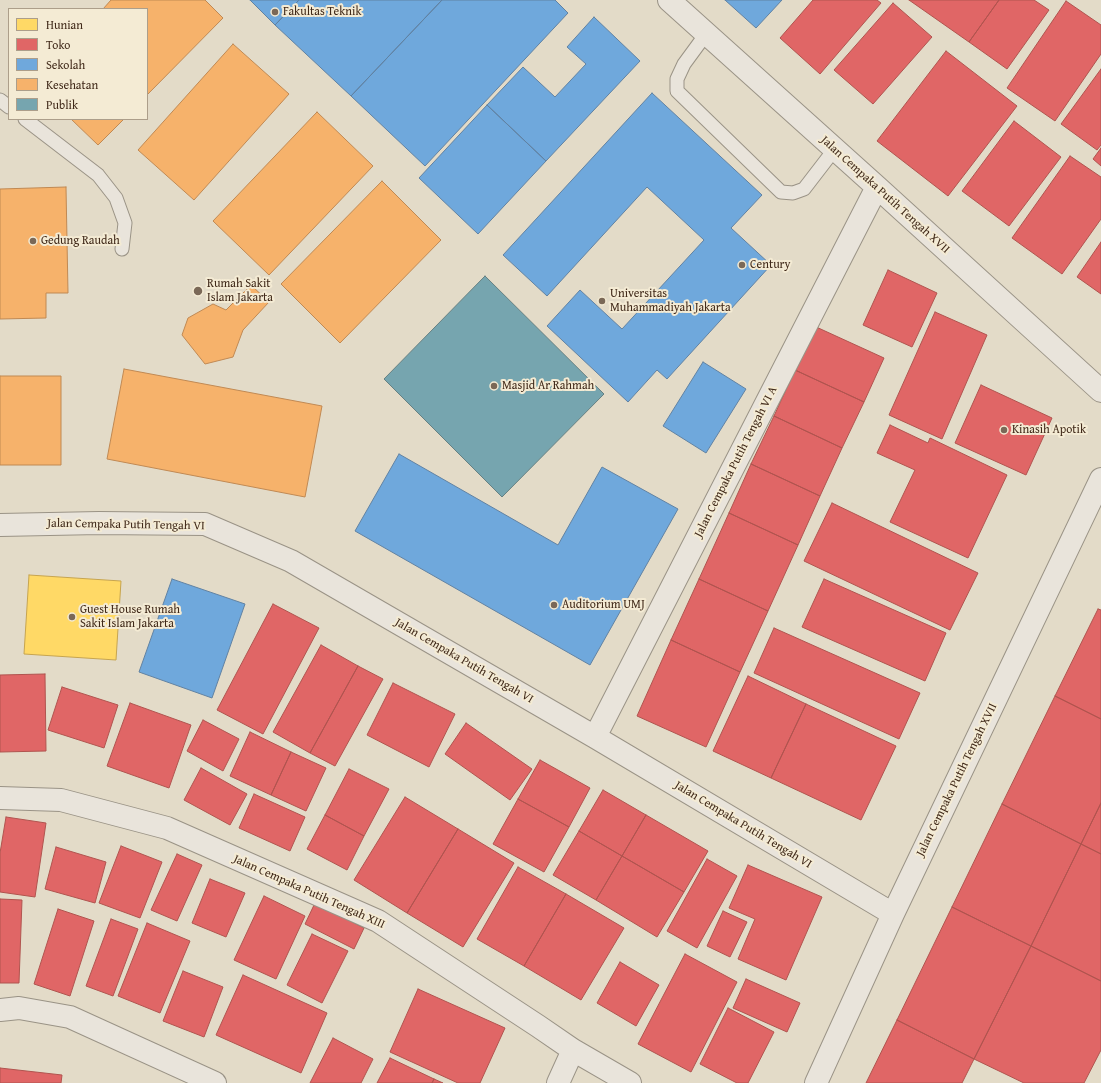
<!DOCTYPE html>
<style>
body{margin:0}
#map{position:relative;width:1101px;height:1083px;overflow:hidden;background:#e3dbc8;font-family:"Gentium Book Plus",serif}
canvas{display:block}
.legend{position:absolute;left:8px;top:8px;width:140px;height:112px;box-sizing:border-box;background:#f4ebd4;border:1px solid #ac9e8a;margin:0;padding:5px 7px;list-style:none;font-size:12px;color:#412a1a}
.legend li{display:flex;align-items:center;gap:8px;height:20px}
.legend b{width:20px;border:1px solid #ac9e8a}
</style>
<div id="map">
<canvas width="1101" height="1083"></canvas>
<ul class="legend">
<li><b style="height:11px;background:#ffd966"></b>Hunian</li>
<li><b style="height:11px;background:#e06666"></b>Toko</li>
<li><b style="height:11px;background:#6fa8dc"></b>Sekolah</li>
<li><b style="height:11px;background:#f6b26b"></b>Kesehatan</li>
<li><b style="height:11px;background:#76a5af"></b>Publik</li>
</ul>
</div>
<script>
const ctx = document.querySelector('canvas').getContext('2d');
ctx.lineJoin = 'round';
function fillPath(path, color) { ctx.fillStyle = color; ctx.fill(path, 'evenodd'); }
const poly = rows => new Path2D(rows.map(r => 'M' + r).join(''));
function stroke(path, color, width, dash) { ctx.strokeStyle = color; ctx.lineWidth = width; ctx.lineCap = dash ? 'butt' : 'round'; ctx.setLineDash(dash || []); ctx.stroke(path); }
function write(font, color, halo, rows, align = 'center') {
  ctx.font = font + ' "Gentium Book Plus",serif'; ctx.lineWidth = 4; ctx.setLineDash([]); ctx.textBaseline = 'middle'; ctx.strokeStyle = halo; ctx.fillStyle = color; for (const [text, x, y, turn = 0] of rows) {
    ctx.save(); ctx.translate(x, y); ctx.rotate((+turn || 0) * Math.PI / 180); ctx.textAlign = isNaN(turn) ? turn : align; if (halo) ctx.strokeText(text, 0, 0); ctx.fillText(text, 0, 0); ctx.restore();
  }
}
const homes = poly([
 [29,575,121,581,116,660,24,654,29,575]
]);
const shops = poly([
 [813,0,877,0,881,3,820,74,780,38,813,0],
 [909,0,999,0,969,42,909,0],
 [999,0,1034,0,1049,10,1007,69,969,42,999,0],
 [1066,1,1101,25,1101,54,1055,121,1007,88,1066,1],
 [893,3,932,37,873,104,834,70,893,3],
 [946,51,1017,106,948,196,877,141,946,51],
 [1101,69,1101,145,1097,150,1061,124,1101,69],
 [1014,121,1061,157,1009,226,962,191,1014,121],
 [1101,148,1101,166,1093,159,1101,148],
 [1070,156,1101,177,1101,219,1062,274,1012,238,1070,156],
 [1101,242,1101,294,1077,277,1101,242],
 [888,270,937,293,912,347,863,325,888,270],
 [935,312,987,335,942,439,889,415,935,312],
 [814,326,884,358,864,402,795,370,814,326],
 [795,370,864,402,842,448,774,416,795,370],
 [981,385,1052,418,1026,475,955,443,981,385],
 [774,416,842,448,820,496,751,464,774,416],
 [890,425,928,443,930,438,1007,475,968,558,890,522,915,470,877,453,890,425],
 [751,464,820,496,798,545,729,513,751,464],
 [832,503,978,573,950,630,804,561,832,503],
 [729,513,798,545,768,611,699,579,729,513],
 [699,579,768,611,740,672,671,640,699,579],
 [824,579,946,633,925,681,802,627,824,579],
 [273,604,319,628,263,734,217,710,273,604],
 [1098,609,1101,610,1101,719,1055,696,1098,609],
 [774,628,920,693,899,739,754,673,774,628],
 [671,640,740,672,706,747,637,716,671,640],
 [321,645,358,666,310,753,273,732,321,645],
 [358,666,383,679,335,766,310,753,358,666],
 [45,674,46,751,0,752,0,675,45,674],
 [748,676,806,704,771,778,713,751,748,676],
 [393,683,455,714,429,767,367,735,393,683],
 [62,687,118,705,104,748,48,730,62,687],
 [1055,696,1101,719,1101,803,1081,844,1002,804,1055,696],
 [130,703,191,725,169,788,107,766,130,703],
 [806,704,896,746,861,820,771,778,806,704],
 [203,720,239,739,223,771,187,751,203,720],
 [466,723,532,769,510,800,445,754,466,723],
 [250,732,291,752,271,795,230,776,250,732],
 [291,752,326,768,306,811,271,795,291,752],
 [540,760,590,788,569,827,518,799,540,760],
 [201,768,247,794,230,825,184,800,201,768],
 [349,769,389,789,364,836,325,815,349,769],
 [603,790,646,815,622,856,579,831,603,790],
 [254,794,305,817,290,851,239,828,254,794],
 [405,797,458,829,407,913,354,880,405,797],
 [518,799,569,827,544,872,493,844,518,799],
 [1101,803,1101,854,1081,844,1101,803],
 [1002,804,1081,844,1031,946,952,907,1002,804],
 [325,815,364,836,347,870,307,849,325,815],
 [646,815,708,851,684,892,622,856,646,815],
 [6,817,46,823,35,897,0,892,0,853,6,817],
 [458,829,514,863,463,947,407,913,458,829],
 [579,831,622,856,596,900,553,875,579,831],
 [1081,844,1101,854,1101,981,1031,946,1081,844],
 [121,846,162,862,140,918,99,903,121,846],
 [56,847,106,862,95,903,45,889,56,847],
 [177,854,202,865,177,921,151,910,177,854],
 [622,856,684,892,657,937,596,900,622,856],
 [707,859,737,876,697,948,667,931,707,859],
 [748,865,822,897,786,980,738,959,755,919,729,908,748,865],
 [518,867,566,894,524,966,477,939,518,867],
 [210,879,245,893,226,937,192,923,210,879],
 [566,894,624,928,581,1000,524,966,566,894],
 [264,896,305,916,276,979,234,960,264,896],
 [0,899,22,900,19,983,0,983,0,899],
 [315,903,364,928,354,949,305,924,315,903],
 [952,907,1031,946,974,1059,897,1020,952,907],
 [58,909,94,921,70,996,34,984,58,909],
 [723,911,747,922,730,957,707,946,723,911],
 [111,919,138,929,113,996,86,986,111,919],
 [147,923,190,941,160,1013,118,996,147,923],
 [312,934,348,951,322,1003,287,985,312,934],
 [1031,946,1101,981,1101,1050,1084,1083,1024,1083,974,1059,1031,946],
 [685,954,737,982,691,1072,638,1044,685,954],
 [620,962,659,985,636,1026,597,1003,620,962],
 [183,971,223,987,204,1037,163,1021,183,971],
 [243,975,327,1013,301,1073,216,1035,243,975],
 [746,979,800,1003,787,1032,733,1008,746,979],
 [418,989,505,1028,480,1083,458,1083,390,1052,418,989],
 [728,1008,774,1032,748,1083,737,1083,700,1064,728,1008],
 [897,1020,974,1059,962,1083,866,1083,897,1020],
 [333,1038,373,1059,361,1083,310,1083,333,1038],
 [390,1058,434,1079,432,1083,377,1083,390,1058],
 [0,1068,62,1075,61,1083,0,1083,0,1068],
 [434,1079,443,1083,432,1083,434,1079]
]);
const schools = poly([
 [250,0,299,0,275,25,250,0],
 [299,0,442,0,351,96,275,25,299,0],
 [442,0,555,0,568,13,425,166,351,96,442,0],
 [725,0,782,0,756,28,725,0],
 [594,17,640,61,546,161,487,105,523,67,555,97,586,64,567,47,594,17],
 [652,93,762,195,731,228,771,265,667,379,657,370,628,402,547,326,580,290,622,329,704,240,647,187,547,296,503,255,652,93],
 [487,105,546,161,478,234,419,178,487,105],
 [703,362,746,389,706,453,663,426,703,362],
 [399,454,558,545,602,467,678,509,590,665,355,531,399,454],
 [172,579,245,604,212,698,139,672,172,579]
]);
const health = poly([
 [111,0,205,0,223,18,147,95,147,9,103,9,111,0],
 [233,44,289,94,194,200,138,150,233,44],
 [317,112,373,166,269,275,213,221,317,112],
 [71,119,124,119,98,145,71,119],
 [382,181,441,240,340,343,281,284,382,181],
 [66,187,68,293,46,293,46,318,0,319,0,189,66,187],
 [251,285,269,302,243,330,233,357,205,364,182,335,188,318,213,304,226,310,251,285],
 [124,369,322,406,305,497,107,459,124,369],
 [0,376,61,376,61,465,0,465,0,376]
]);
const public = poly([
 [485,276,604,394,502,497,384,379,485,276]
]);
const service = poly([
 [706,34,684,64,677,79,677,91,781,192,793,193,804,189,834,150],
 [0,100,9,107],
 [25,119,98,175,116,198,125,223,122,249]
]);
const minor = poly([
 [669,0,877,187,1101,391],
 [0,525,99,523,205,524,291,561,595,737,893,914],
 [595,737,877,187],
 [0,798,61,800,167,828,378,921,538,1026,573,1050,630,1083],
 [0,1010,19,1008,70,1017,215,1083],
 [558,1083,573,1050],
 [816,1083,893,914,1101,479]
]);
const markers = [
 [275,12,4,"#7a6857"],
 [33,241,4,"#7a6857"],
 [742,265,4,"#7a6857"],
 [198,291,5,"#7a6857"],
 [602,301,4,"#7a6857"],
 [494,386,4,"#7a6857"],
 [1004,430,4,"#7a6857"],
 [554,605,4,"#7a6857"],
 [72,617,4,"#7a6857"]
];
const poiNames = [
 ["Fakultas Teknik",283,12],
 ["Gedung Raudah",41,241],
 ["Century",750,265],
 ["Rumah Sakit",207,284],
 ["Islam Jakarta",207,298],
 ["Universitas",610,294],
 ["Muhammadiyah Jakarta",610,308],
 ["Masjid Ar Rahmah",502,386],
 ["Kinasih Apotik",1012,430],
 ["Auditorium UMJ",562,605],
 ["Guest House Rumah",80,610],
 ["Sakit Islam Jakarta",80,624]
];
const streetNames = [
 ["Jalan Cempaka Putih Tengah XVII",885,195,42],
 ["Jalan Cempaka Putih Tengah VI A",736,462,-63],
 ["Jalan Cempaka Putih Tengah VI",126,525,1],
 ["Jalan Cempaka Putih Tengah VI",464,661,30],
 ["Jalan Cempaka Putih Tengah XVII",957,780,-64],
 ["Jalan Cempaka Putih Tengah VI",743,825,31],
 ["Jalan Cempaka Putih Tengah XIII",309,892,24]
];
fillPath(homes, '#ffd966');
stroke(homes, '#c6a44f', 1);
fillPath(shops, '#e06666');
stroke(shops, '#b0544f', 1);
fillPath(schools, '#6fa8dc');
stroke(schools, '#6182a2', 1);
fillPath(health, '#f6b26b');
stroke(health, '#c08953', 1);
fillPath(public, '#76a5af');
stroke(public, '#668082', 1);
stroke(service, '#9a9386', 15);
stroke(minor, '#9a9386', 24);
stroke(service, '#e9e4db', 13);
stroke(minor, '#e9e4db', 22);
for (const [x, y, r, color] of markers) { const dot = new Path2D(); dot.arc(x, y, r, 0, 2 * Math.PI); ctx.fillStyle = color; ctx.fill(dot); stroke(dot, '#f4ebd4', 1.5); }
write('12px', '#412a1a', '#f4ebd4', poiNames, 'left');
write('12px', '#412a1a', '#f4ebd4', streetNames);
</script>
